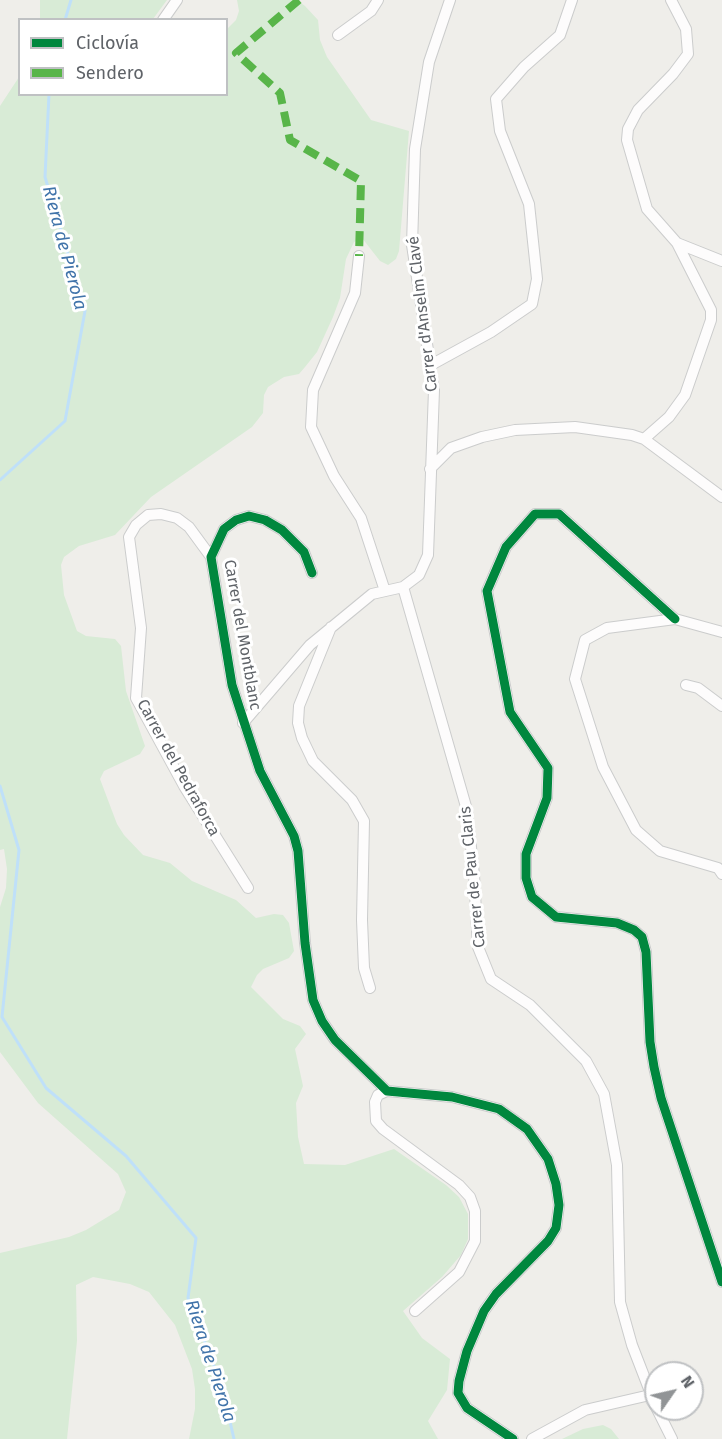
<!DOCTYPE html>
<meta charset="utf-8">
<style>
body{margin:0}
#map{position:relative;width:722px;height:1439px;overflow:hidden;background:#efeeea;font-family:"Fira Sans",sans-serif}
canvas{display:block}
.legend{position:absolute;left:18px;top:18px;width:210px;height:78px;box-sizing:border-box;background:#fff;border:2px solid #bfc1c3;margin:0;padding:8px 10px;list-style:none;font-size:18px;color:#5f6368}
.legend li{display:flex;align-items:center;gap:12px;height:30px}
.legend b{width:30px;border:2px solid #bfc1c3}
.north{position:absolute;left:644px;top:1361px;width:60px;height:60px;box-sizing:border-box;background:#fff;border:2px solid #bfc1c3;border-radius:50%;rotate:56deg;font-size:16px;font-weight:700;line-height:24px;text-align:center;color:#5f6368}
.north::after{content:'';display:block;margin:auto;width:21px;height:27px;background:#919496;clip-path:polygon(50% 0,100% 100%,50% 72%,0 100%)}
</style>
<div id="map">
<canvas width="722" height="1439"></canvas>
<ul class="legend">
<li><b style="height:8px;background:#00873e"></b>Ciclovía</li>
<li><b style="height:8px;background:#58b549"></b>Sendero</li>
</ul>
<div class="north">N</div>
</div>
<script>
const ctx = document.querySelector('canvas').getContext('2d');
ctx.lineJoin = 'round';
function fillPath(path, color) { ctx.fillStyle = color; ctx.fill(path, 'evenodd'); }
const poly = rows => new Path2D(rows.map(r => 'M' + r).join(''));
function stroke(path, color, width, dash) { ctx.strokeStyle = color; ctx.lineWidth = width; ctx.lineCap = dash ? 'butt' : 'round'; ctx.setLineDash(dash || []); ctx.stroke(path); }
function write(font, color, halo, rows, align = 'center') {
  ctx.font = font + ' "Fira Sans",sans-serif'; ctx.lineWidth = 6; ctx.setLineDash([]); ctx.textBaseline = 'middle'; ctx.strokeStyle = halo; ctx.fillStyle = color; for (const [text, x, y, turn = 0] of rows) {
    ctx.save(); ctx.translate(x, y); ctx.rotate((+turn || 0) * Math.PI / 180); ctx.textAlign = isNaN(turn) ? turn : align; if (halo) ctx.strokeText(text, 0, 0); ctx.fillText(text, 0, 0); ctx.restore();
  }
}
const green = poly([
 [40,0,167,0,153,19,40,20],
 [237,0,297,0,305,6,318,20,320,40,327,57,371,120,409,131,399,251,396,259,388,265,380,261,362,238,354,242,346,259,340,298,333,317,317,352,305,367,299,374,284,377,268,387,264,395,263,413,252,427,151,497,115,535,79,546,64,557,61,565,64,595,77,631,86,636,115,639,121,646,126,691,145,746,140,754,104,771,100,779,117,824,124,835,143,855,170,863,192,881,236,900,256,918,274,914,283,915,289,923,294,951,289,958,263,969,257,975,251,987,283,1019,300,1026,306,1034,295,1049,303,1086,296,1103,298,1137,304,1164,345,1165,394,1149,446,1185,459,1197,468,1214,468,1239,461,1255,442,1277,403,1311,422,1338,450,1359,447,1390,428,1421,438,1439,189,1439,195,1409,195,1389,192,1369,175,1325,149,1292,130,1284,93,1277,76,1285,77,1341,67,1439,0,1439,0,1253,69,1237,86,1230,119,1210,126,1192,118,1174,38,1103,0,1052,0,907,6,888,7,869,4,849,0,850,0,106,19,77,20,94,226,94,227,29,236,20,239,11],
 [603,1425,611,1429,619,1439,562,1439,583,1429]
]);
const stream = poly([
 [65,20,71,0],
 [0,480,65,421,85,311,45,177,49,94],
 [0,786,19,850,2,1017,46,1088,126,1156,196,1238,188,1298,222,1387,234,1439]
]);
const street = poly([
 [163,20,177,0],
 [338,35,371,11,378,0],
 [677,243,722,261],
 [359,256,355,293,313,390,311,427,334,476,361,518,385,591],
 [429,366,491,332,532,304,537,279,529,204,500,131,496,99,524,67,560,35,572,0],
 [644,439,722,497],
 [430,469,451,448,482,437,515,430,575,427,632,435,644,439,669,417,685,395,711,320,711,310,677,243,647,209,627,140,628,129,638,110,673,74,688,54,686,29,671,0],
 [211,557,189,527,177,518,161,514,148,515,136,525,129,537,141,628,136,698,184,786,248,888],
 [312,573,304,552,282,530,265,520,249,516,236,520,224,529,211,557,232,685,260,771,294,836,298,851,305,943,313,1000,322,1021,335,1040,387,1091,452,1097,499,1109,527,1129,548,1159,556,1184,559,1205,556,1228,548,1241,496,1294,484,1311,467,1351,459,1381,458,1393,467,1408,513,1439],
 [403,587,467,810,474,875,478,947,491,979,530,1005,586,1061,604,1094,617,1165,620,1302,632,1345,656,1407],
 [675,619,559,514,535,514,506,547,487,591,510,712,548,768,547,798,526,854,526,878,532,897,556,917,617,923,634,930,642,937,646,952,650,1042,654,1067,661,1098,722,1282],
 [331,627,299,706,298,723,302,738,313,761,352,800,364,821,362,920,364,968,370,988],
 [722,632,675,619,607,628,585,640,575,679,603,767,636,830,660,851,718,868,722,874],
 [686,685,698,688,722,706],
 [243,723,310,645,372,594,403,587,419,575,428,555,434,390,412,245,415,149,429,62,450,0],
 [387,1091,378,1095,375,1102,376,1121,383,1129,459,1185,470,1197,475,1211,475,1241,459,1272,415,1311],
 [657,1409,672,1439],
 [532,1439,585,1410,650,1395]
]);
const quiet = poly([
 [299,0,236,53,280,93,290,140,361,181,359,256]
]);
const cycleway = poly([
 [312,573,304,552,282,530,265,520,249,516,236,520,224,529,211,557,232,685,260,771,294,836,298,851,305,943,313,1000,322,1021,335,1040,387,1091,452,1097,499,1109,527,1129,548,1159,556,1184,559,1205,556,1228,548,1241,496,1294,484,1311,467,1351,459,1381,458,1393,467,1408,513,1439],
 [675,619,559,514,535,514,506,547,487,591,510,712,548,768,547,798,526,854,526,878,532,897,556,917,617,923,634,930,642,937,646,952,650,1042,654,1067,661,1098,722,1282]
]);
const streetNames = [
 ["Carrer d'Anselm Clavé",423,314,-97],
 ["Carrer del Montblanc",242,635,80],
 ["Carrer del Pedraforca",178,768,61],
 ["Carrer de Pau Claris",473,877,-96]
];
const waterNames = [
 ["Riera de Pierola",64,248,75],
 ["Riera de Pierola",210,1361,72]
];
fillPath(green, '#d8ebd6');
stroke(stream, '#bfe0f9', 3);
stroke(street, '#cbcccc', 12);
stroke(street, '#fdfcfc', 10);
stroke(quiet, '#58b549', 8, [15, 8]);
stroke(cycleway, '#00873e', 9);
write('16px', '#5f6368', '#fff', streetNames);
write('italic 18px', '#4174aa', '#fff', waterNames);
</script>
